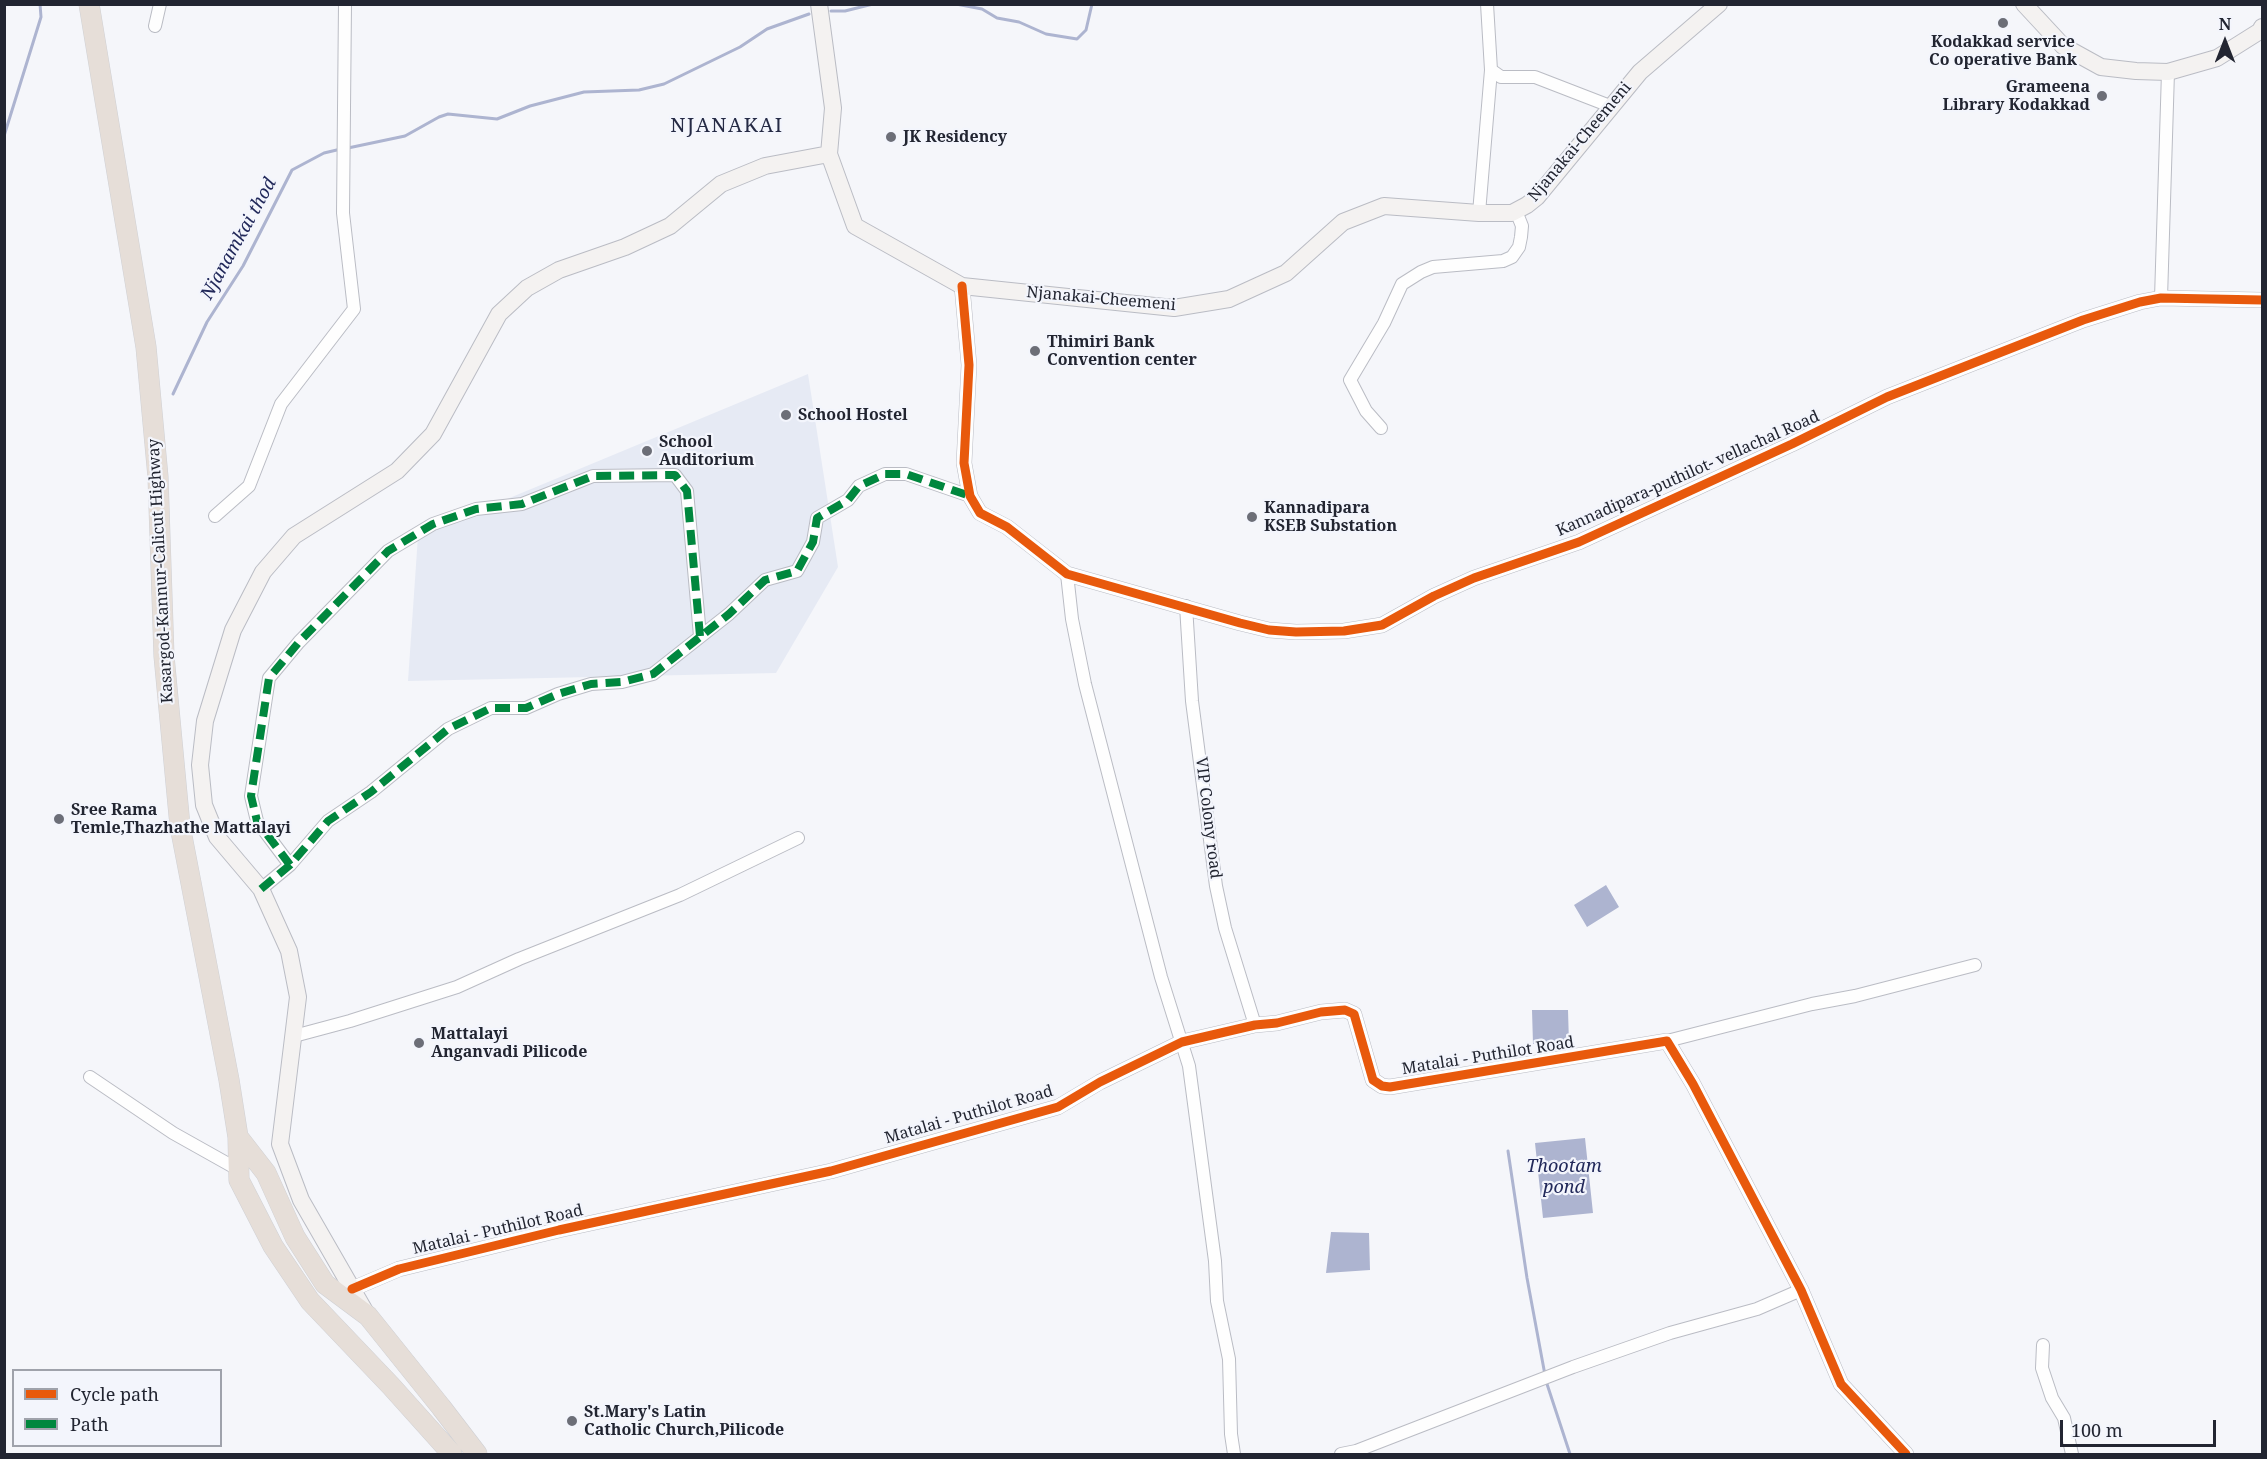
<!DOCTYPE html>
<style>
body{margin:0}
#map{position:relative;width:2267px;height:1459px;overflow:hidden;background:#f5f6fa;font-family:"Noto Serif",serif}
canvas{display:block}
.frame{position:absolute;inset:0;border:6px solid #222531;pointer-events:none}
.legend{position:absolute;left:12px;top:1369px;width:210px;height:78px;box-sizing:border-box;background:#f3f5fc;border:2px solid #9fa2ab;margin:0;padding:8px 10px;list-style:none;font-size:18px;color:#222531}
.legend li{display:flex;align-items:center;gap:12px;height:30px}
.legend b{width:30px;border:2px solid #9fa2ab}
.north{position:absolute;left:2195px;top:12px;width:60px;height:60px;-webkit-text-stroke:4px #f3f5fc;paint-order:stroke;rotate:0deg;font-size:16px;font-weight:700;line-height:24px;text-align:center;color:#222531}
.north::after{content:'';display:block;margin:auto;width:21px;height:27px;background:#222531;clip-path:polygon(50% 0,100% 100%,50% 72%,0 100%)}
.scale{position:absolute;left:2060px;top:1420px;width:156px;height:27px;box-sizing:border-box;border:3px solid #222531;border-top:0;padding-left:8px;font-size:18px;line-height:21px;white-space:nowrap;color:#222531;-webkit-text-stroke:4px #f3f5fc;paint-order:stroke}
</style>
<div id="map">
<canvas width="2267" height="1459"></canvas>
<div class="frame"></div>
<ul class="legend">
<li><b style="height:8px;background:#e8590c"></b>Cycle path</li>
<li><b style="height:8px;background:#00873e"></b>Path</li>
</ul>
<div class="north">N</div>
<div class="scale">100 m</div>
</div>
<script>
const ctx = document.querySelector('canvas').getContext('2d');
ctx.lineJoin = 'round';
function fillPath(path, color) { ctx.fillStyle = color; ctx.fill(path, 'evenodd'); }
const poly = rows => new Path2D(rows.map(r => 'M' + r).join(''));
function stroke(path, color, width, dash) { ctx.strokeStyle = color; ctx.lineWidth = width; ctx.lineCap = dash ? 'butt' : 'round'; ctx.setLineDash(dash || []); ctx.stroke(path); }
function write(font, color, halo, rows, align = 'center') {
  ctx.font = font + ' "Noto Serif",serif'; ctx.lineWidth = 4.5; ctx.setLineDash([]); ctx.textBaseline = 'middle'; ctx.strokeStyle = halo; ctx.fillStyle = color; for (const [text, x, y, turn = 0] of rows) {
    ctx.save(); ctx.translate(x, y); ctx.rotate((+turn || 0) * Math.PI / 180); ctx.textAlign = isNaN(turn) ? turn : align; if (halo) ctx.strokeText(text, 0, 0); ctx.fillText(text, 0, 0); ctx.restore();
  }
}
const built = poly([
 [808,374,838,567,776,673,408,681,418,536]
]);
const water = poly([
 [1606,885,1619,907,1587,927,1574,905],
 [1532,1010,1568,1010,1569,1044,1533,1044],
 [1585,1138,1593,1213,1543,1218,1535,1143],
 [1331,1232,1369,1233,1370,1270,1326,1273]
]);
const stream = poly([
 [956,4,982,9,997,18,1019,22,1046,34,1077,39,1086,30,1092,4],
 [831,11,845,11,873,4],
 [4,136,41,17,40,4],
 [348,148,405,136,439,117,448,114,497,119,530,106,584,92,639,90,664,84,740,47,767,29,809,14],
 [173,394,207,322,243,266,292,170,324,153,341,149],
 [1508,1151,1527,1278,1545,1375],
 [1546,1381,1570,1454]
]);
const minor = poly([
 [1487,4,1491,70,1501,77,1535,77,1610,106],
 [155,26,160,4],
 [1479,213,1491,70],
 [2161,298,2168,72],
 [1381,428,1366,411,1350,380,1384,323,1402,284,1421,272,1433,267,1503,261,1512,257,1519,247,1521,237,1522,226,1516,211],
 [215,516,249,486,281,404,354,309,343,213,345,4],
 [1067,574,1072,619,1085,684,1161,977,1189,1066,1215,1261,1217,1301,1229,1359,1231,1434,1234,1454],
 [1186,606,1192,701,1216,886,1225,928,1255,1025],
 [290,865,257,821,251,796,269,678,299,642,388,551,433,524,476,509,522,504,593,476,675,475,687,491,700,636],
 [261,889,290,865,328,821,371,792,448,729,491,708,526,708,558,694,591,684,622,682,653,674,729,614,765,580,797,571,813,542,817,518,848,500,859,486,885,474,906,474,970,496],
 [294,1036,350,1021,457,987,519,959,680,895,798,838],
 [1667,1041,1812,1004,1855,996,1975,965],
 [90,1077,173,1133,239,1170],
 [2043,1345,2042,1368,2052,1398,2064,1418,2072,1454],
 [1341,1454,1356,1451,1573,1367,1670,1333,1757,1309,1801,1290]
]);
const tertiary = poly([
 [962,286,969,365,964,463,970,496,980,513,1007,527,1067,574,1240,623,1269,630,1296,632,1344,631,1382,625,1434,596,1474,578,1579,542,1792,444,1887,397,2083,320,2140,302,2161,298,2262,300],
 [352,1289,399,1269,559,1230,831,1171,1058,1107,1100,1082,1182,1042,1255,1025,1277,1023,1321,1012,1345,1010,1354,1014,1373,1080,1382,1086,1390,1087,1667,1041,1693,1084,1801,1290,1841,1384,1906,1454]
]);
const secondary = poly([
 [819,4,833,108,829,154,855,226,962,286,1174,308,1229,299,1286,273,1343,222,1384,206,1479,213,1512,213,1527,205,1537,197,1640,72,1719,4],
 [2024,4,2063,46,2101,67,2136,71,2168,72,2217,58,2260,31,2262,27],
 [366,1313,301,1200,280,1144,298,997,289,951,261,889,217,837,204,805,200,765,205,721,233,630,263,572,294,536,397,471,433,434,499,314,527,288,559,270,625,247,670,226,721,184,765,166,829,154]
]);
const trunk = poly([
 [89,4,146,347,158,477,164,656,180,826,229,1080,238,1137,239,1180,273,1246,310,1301,391,1386,452,1454],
 [238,1137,266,1173,295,1237,325,1284,368,1316,441,1407,477,1454]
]);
const quiet = poly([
 [290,865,257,821,251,796,269,678,299,642,388,551,433,524,476,509,522,504,593,476,675,475,687,491,700,636],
 [261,889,290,865,328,821,371,792,448,729,491,708,526,708,558,694,591,684,622,682,653,674,729,614,765,580,797,571,813,542,817,518,848,500,859,486,885,474,906,474,970,496]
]);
const cycleway = poly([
 [962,286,969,365,964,463,970,496,980,513,1007,527,1067,574,1240,623,1269,630,1296,632,1344,631,1382,625,1434,596,1474,578,1579,542,1792,444,1887,397,2083,320,2140,302,2161,298,2262,300],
 [352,1289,399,1269,559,1230,831,1171,1058,1107,1100,1082,1182,1042,1255,1025,1277,1023,1321,1012,1345,1010,1354,1014,1373,1080,1382,1086,1390,1087,1667,1041,1693,1084,1801,1290,1841,1384,1906,1454]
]);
const markers = [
 [2003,23,6,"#6c6e77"],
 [2102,96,6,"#6c6e77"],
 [891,137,6,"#6c6e77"],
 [1035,351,6,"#6c6e77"],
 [786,415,6,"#6c6e77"],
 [647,451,6,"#6c6e77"],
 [1252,517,6,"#6c6e77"],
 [59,819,6,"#6c6e77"],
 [419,1043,6,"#6c6e77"],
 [572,1421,6,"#6c6e77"]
];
const poiNames = [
 ["Kodakkad service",2003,42,"center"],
 ["Co operative Bank",2003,60,"center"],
 ["Grameena",2090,87,"right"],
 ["Library Kodakkad",2090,105,"right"],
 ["JK Residency",903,137],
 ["Thimiri Bank",1047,342],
 ["Convention center",1047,360],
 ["School Hostel",798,415],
 ["School",659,442],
 ["Auditorium",659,460],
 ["Kannadipara",1264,508],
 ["KSEB Substation",1264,526],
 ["Sree Rama",71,810],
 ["Temle,Thazhathe Mattalayi",71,828],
 ["Mattalayi",431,1034],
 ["Anganvadi Pilicode",431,1052],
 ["St.Mary's Latin",584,1412],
 ["Catholic Church,Pilicode",584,1430]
];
const streetNames = [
 ["Njanakai-Cheemeni",1580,142,-50],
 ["Njanakai-Cheemeni",1101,299,5],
 ["Kannadipara-puthilot- vellachal Road",1688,474,-24],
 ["Kasargod-Kannur-Calicut Highway",161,571,-93],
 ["VIP Colony road",1208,818,83],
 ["Matalai - Puthilot Road",1488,1056,-9],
 ["Matalai - Puthilot Road",969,1115,-16],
 ["Matalai - Puthilot Road",498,1230,-13]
];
const waterNames = [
 ["Njanamkai thod",239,239,-61],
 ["Thootam",1564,1167],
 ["pond",1564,1188]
];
const quarterNames = [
 ["NJANAKAI",727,126]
];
fillPath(built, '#e6eaf4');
fillPath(water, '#adb4d0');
stroke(stream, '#adb4d0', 3);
stroke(minor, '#babcc4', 14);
stroke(tertiary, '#babcc4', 16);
stroke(secondary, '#babcc4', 18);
stroke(trunk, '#cfd0d4', 21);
stroke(minor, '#fefefe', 12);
stroke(tertiary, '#fefefe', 15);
stroke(secondary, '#f4f2f1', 16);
stroke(trunk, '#e6ded8', 20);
stroke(quiet, '#00873e', 8, [15, 8]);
stroke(cycleway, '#e8590c', 9);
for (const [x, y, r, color] of markers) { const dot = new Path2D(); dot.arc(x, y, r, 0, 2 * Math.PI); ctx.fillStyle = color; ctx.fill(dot); stroke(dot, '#f3f5fc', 2); }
write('bold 16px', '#222531', '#f3f5fc', poiNames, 'left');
write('16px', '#222531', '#f3f5fc', streetNames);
write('italic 18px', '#22295a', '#f3f5fc', waterNames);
ctx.letterSpacing = '1.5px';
write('20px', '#252a44', '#f3f5fc', quarterNames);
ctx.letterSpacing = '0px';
</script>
